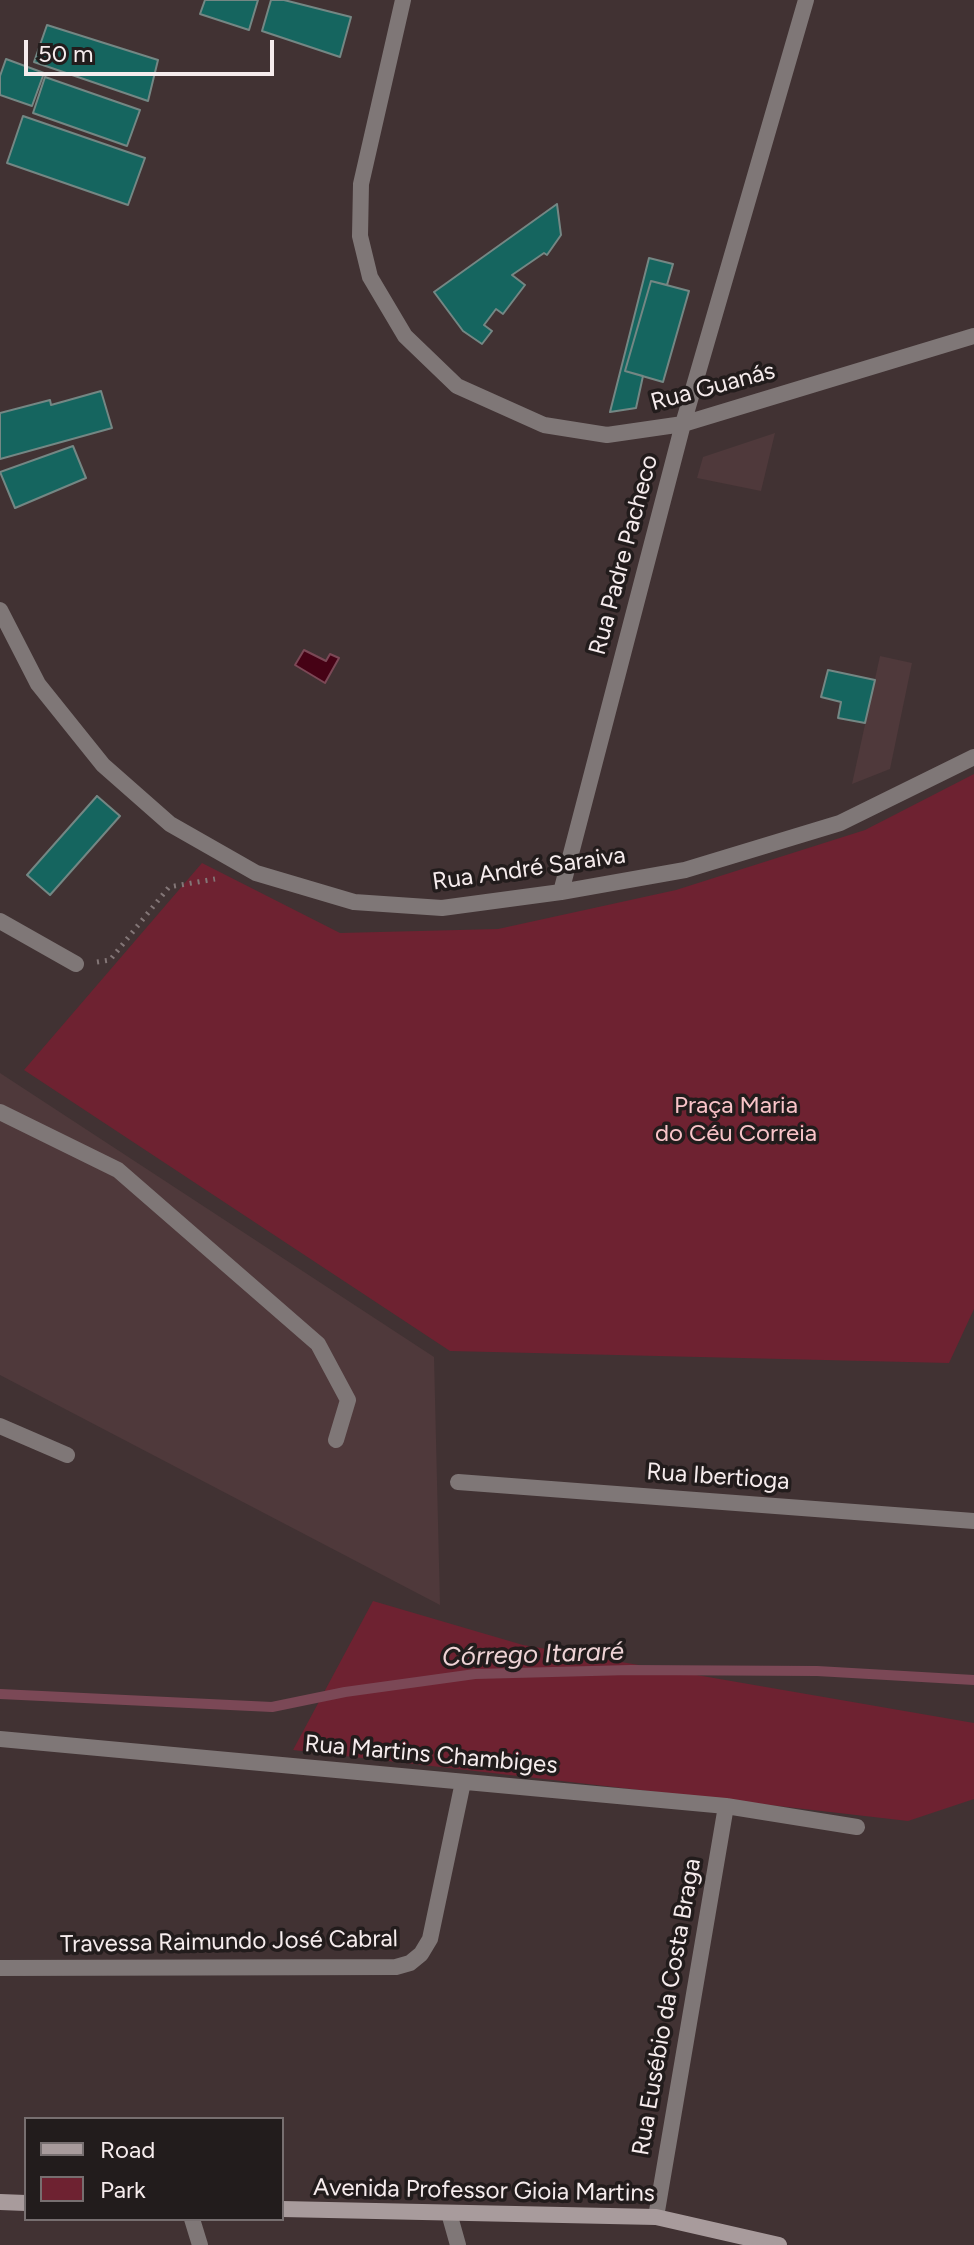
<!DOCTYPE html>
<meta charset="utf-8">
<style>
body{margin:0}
#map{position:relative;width:974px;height:2245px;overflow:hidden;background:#413233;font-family:Figtree,sans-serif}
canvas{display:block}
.legend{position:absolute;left:24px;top:2117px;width:260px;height:104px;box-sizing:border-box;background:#221c1c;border:2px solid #776f70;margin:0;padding:10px 14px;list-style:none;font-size:24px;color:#f6eced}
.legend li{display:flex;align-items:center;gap:16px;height:40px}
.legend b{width:40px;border:2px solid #776f70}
.scale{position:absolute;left:24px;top:40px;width:250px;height:36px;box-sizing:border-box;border:4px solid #f6eced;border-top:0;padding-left:10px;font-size:24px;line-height:28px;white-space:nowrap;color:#f6eced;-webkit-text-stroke:6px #221c1c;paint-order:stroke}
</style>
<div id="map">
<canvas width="974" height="2245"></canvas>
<ul class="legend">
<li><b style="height:10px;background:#a89b9c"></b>Road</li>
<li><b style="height:22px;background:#6e2231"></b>Park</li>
</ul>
<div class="scale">50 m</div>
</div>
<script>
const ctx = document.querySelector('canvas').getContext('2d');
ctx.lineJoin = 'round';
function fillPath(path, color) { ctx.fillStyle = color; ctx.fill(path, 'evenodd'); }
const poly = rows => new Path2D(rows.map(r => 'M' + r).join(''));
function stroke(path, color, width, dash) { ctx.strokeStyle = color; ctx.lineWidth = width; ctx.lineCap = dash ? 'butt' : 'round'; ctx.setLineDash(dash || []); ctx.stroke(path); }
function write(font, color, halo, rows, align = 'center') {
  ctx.font = font + ' Figtree,sans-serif'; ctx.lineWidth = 7; ctx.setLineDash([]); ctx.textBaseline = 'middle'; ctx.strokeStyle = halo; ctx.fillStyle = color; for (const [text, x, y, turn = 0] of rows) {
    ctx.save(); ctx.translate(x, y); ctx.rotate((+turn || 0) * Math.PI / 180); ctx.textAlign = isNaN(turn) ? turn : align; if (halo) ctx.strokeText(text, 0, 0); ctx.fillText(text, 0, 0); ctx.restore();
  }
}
const built = poly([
 [775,433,761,491,697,478,703,457],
 [880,656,912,663,890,769,852,784],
 [0,1073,434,1357,440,1605,0,1375]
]);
const green = poly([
 [974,774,974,1309,949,1363,450,1351,24,1070,202,863,340,933,498,929,676,890,865,830],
 [373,1601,523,1645,974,1723,974,1799,908,1821,293,1750]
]);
const water = poly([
 [304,650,326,661,330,654,339,658,325,683,295,665,304,650]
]);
const stream = poly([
 [0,1694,272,1707,345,1692,475,1674,630,1670,817,1671,974,1680]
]);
const building = poly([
 [205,0,258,0,249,30,200,14,205,0],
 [271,0,284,0,351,17,340,57,262,31,271,0],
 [47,25,158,60,148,101,34,62,47,25],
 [6,59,44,73,32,106,0,95,0,76,6,59],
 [45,77,140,110,127,146,33,113,45,77],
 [23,116,145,158,128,205,7,163,23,116],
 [557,204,561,235,547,255,544,253,512,275,525,285,503,314,496,309,484,325,492,331,482,344,463,331,434,292,557,204],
 [649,258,673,264,667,285,651,281,625,371,643,376,636,408,610,412,649,258],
 [651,281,689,291,663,382,625,371,651,281],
 [101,391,112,428,0,459,0,413,50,400,51,405,101,391],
 [73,446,86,478,15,508,0,472,73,446],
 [828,670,875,680,865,723,838,718,841,702,821,697,828,670],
 [97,796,120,816,50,895,27,875,97,796]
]);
const path = poly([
 [97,962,110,960,169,887,215,879]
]);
const lane = poly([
 [0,1112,118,1170,318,1344,348,1400,336,1440],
 [0,1426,67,1455]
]);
const street = poly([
 [403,0,361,184,360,236,370,277,405,336,457,386,544,425,607,435,683,424,974,336],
 [0,610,38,684,103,765,170,824,256,873,354,902,442,908,561,892,685,870,840,823,974,757],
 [561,892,683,424,806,0],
 [0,921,76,964],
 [458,1482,974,1521],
 [0,1739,726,1806,857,1827],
 [0,1968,396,1967,410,1963,421,1954,430,1939,463,1782],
 [449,2213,458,2245],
 [656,2217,726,1806],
 [192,2219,200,2245]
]);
const secondary = poly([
 [0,2202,26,2203],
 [282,2209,656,2217,779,2245]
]);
const streetNames = [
 ["Rua Guanás",713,387,-15],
 ["Rua Padre Pacheco",624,555,-75],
 ["Rua André Saraiva",529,869,-8],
 ["Rua Ibertioga",718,1477,4],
 ["Rua Martins Chambiges",431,1755,5],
 ["Travessa Raimundo José Cabral",229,1942,-1],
 ["Rua Eusébio da Costa Braga",667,2007,-80],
 ["Avenida Professor Gioia Martins",484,2191,1]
];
const parkNames = [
 ["Praça Maria",736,1106],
 ["do Céu Correia",736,1134]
];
const waterNames = [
 ["Córrego Itararé",533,1655,-2]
];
fillPath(built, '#4f393b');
fillPath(green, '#6e2231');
fillPath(water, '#460215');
stroke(water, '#7b4856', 2);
stroke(stream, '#7b4856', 10);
fillPath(building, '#15655f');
stroke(building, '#748784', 2);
stroke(path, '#837677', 5, [2, 6]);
stroke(lane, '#7f7777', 16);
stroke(street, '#7f7777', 16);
stroke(secondary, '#a89b9c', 16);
write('24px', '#f6eced', '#221c1c', streetNames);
write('24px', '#f9c4c9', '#221c1c', parkNames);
write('italic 26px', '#eed3d5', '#221c1c', waterNames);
</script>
